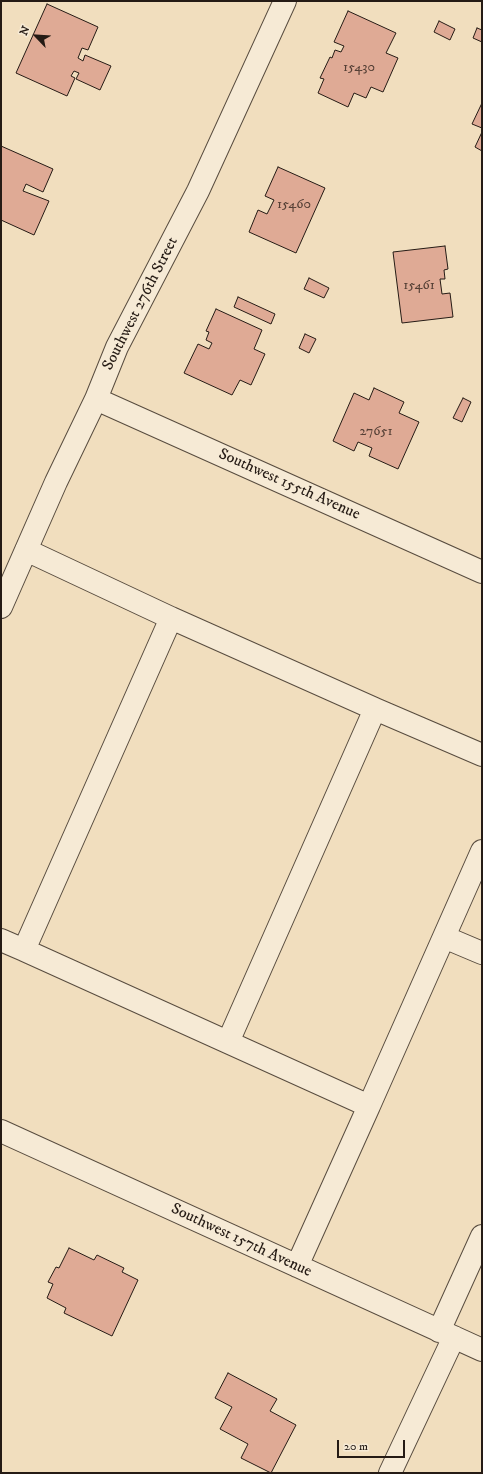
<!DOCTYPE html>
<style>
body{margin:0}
#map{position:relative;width:483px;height:1474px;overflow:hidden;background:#f1debe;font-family:"IM FELL DW Pica",serif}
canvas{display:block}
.frame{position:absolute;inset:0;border:2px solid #251b15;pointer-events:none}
.north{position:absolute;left:16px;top:16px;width:40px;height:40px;-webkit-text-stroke:3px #f6ead5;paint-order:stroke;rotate:295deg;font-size:11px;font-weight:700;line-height:16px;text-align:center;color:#251b15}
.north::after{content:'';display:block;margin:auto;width:14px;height:18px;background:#251b15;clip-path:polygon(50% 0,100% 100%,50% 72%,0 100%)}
.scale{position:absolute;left:337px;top:1440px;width:68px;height:18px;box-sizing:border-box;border:2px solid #251b15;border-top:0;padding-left:5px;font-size:12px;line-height:14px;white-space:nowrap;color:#251b15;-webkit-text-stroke:3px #f6ead5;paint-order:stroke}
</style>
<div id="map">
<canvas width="483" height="1474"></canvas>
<div class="frame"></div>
<div class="north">N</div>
<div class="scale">20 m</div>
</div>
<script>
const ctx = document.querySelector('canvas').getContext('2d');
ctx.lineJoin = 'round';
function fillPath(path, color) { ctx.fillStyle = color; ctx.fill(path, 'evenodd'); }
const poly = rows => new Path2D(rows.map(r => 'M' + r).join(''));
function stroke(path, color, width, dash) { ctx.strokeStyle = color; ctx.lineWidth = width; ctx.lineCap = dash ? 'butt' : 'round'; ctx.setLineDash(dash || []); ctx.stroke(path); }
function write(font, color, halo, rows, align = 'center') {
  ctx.font = font + ' "IM FELL DW Pica",serif'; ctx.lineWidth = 4; ctx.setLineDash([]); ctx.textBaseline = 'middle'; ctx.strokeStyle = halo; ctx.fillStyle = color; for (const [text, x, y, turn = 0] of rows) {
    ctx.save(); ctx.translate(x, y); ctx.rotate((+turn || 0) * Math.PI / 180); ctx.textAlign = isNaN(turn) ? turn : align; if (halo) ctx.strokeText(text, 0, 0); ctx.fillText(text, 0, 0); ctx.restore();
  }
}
const building = poly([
 [47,4,98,27,88,50,82,48,78,58,83,61,85,55,111,66,100,90,76,79,79,73,74,71,71,76,75,78,67,96,16,73,47,4],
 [348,11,396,33,386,53,398,58,383,92,371,87,366,98,354,93,348,107,318,93,324,79,320,78,330,57,332,58,335,50,341,52,344,46,334,42,348,11],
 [439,21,455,29,450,40,434,32,439,21],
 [477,28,482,30,482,42,473,38,477,28],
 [482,103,482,128,472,124,482,103],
 [482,132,482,151,475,147,482,132],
 [1,146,53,169,43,192,26,184,23,191,49,201,34,235,1,220,1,146],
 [278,167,325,188,296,253,249,232,258,210,267,214,274,200,265,196,278,167],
 [445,246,448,269,444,270,445,279,440,279,442,294,450,293,453,317,402,323,393,252,445,246],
 [309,278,329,288,324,298,304,289,309,278],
 [238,297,275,314,271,324,234,307,238,297],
 [216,309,262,330,254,349,265,354,251,385,240,380,232,395,184,373,198,344,209,349,212,343,206,340,209,332,206,331,216,309],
 [305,334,316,339,309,353,299,348,305,334],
 [374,388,404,402,399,413,419,422,398,469,369,456,372,448,358,442,354,451,333,441,354,393,369,400,374,388],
 [463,398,471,402,462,422,453,418,463,398],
 [69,1248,94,1260,97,1255,124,1268,122,1272,138,1280,112,1336,64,1313,66,1308,47,1298,53,1284,48,1282,56,1267,59,1268,69,1248],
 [228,1373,277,1399,270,1411,296,1425,271,1473,241,1458,248,1444,220,1429,232,1407,215,1398,228,1373]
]);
const minor = poly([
 [96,399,482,572],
 [1,607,56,482,96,399,117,347,198,191,285,1],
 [171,618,375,709,228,1042],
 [375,709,482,755],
 [444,937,482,953],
 [1,940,24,950,171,618,26,550],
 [24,950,369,1106,297,1266],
 [369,1106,482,851],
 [1,1131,482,1350],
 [439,1331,482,1236],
 [390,1473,454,1337]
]);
const numberNames = [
 ["15430",359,68],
 ["15460",294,205],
 ["15461",419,286],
 ["27651",376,432]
];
const streetNames = [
 ["Southwest 276th Street",141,304,-63],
 ["Southwest 155th Avenue",289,485,24],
 ["Southwest 157th Avenue",241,1241,25]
];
fillPath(building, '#dfaa95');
stroke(building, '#251b15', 1);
stroke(minor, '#584c3f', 24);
stroke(minor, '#f6ead5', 22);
write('14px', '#543f35', null, numberNames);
write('16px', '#251b15', '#f6ead5', streetNames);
</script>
